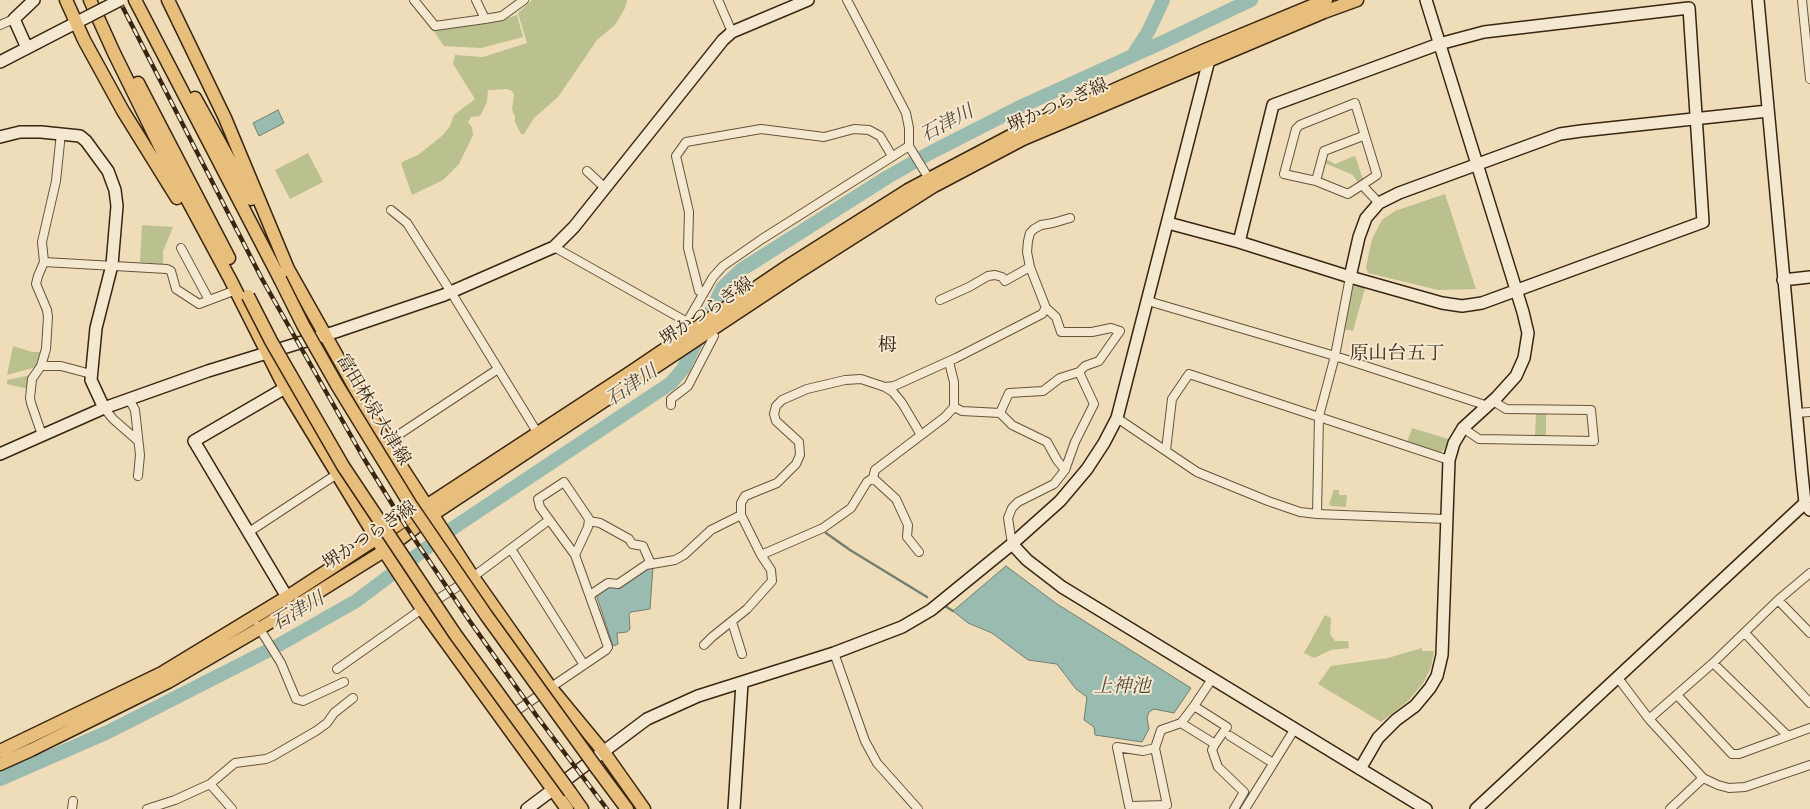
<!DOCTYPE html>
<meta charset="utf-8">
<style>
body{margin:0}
canvas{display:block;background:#efdcb8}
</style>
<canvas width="1810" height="809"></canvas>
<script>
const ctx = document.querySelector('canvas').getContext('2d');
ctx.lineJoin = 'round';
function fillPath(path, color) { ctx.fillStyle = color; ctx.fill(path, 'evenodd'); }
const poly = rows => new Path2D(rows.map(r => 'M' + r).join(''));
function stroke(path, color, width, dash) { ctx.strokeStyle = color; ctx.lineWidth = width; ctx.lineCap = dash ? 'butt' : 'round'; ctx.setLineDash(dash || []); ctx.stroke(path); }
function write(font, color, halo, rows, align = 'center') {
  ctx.font = font + ' "Old Standard TT","Noto Serif JP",serif'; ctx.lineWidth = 4; ctx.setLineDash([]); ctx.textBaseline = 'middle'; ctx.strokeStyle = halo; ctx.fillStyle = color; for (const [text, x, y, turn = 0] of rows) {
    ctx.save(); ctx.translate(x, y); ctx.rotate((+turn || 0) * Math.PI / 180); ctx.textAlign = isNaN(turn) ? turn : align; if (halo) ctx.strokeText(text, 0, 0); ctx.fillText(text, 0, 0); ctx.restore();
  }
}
const green = poly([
 [532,0,627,0,625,8,615,25,597,40,558,97,534,118,524,134,521,134,515,122,515,116,512,110,514,95,512,91,507,89,488,90,487,102,480,116,471,117,468,122,472,127,473,135,459,164,443,180,412,195,401,163,404,161,418,155,443,135,450,126,454,115,475,99,453,64,455,55,483,57,527,43,518,13],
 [517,15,523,37,481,48,444,46,433,30,499,21],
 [308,153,323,182,290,199,275,170],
 [1355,156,1363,179,1358,183,1353,175,1325,163,1326,159,1335,164],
 [1445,194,1476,289,1438,290,1368,273,1366,267,1372,239,1382,220,1395,211],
 [142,225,173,227,163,251,163,264,140,262],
 [1354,285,1365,288,1353,331,1343,329,1351,287],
 [13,346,32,352,40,352,36,367,7,375],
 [31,375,28,389,7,384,7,380],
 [1536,413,1546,413,1546,436,1535,435],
 [1412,428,1448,439,1444,450,1439,453,1407,442],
 [1334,490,1339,490,1339,495,1347,495,1346,507,1331,506,1329,504],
 [1325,615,1331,618,1330,634,1335,641,1348,641,1349,648,1331,650,1314,658,1304,653],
 [1422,648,1422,651,1434,651,1431,667,1424,682,1409,700,1381,722,1318,684,1331,666,1388,658]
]);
const water = poly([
 [278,110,284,123,259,136,253,123,278,110],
 [1006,566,1057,604,1191,688,1174,713,1154,709,1149,712,1147,718,1149,729,1142,742,1095,735,1094,727,1084,720,1087,697,1076,689,1057,664,1028,660,992,633,968,623,953,611,1006,566],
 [648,567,653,567,650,609,631,612,629,614,630,629,627,632,617,633,618,644,613,646,596,594,648,567]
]);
const stream = poly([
 [826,533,850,550,927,597],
 [945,606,953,611]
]);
const river = poly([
 [1133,55,1148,32,1163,0],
 [0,779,108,732,277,646,356,601,456,526,671,383,683,369,723,287,741,270,886,178,928,154,1022,106,1163,42,1251,0]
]);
const street = poly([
 [414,0,435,26,485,19],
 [476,0,485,19,502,16,524,0],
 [718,0,732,32],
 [847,0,906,113,909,128,909,146,931,182],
 [1802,0,1810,79],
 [0,25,14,19],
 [61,133,56,181,42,242,44,262,38,276,36,284,47,310,48,317,46,349,41,366,61,366,91,374],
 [587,171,605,188],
 [1316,181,1324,151,1363,136],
 [1362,185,1348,194,1316,181,1284,174,1296,129,1300,125,1355,103,1377,175,1362,185,1379,203],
 [391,210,407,223,451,292,537,432],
 [554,247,689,323],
 [181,248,209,300],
 [44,262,167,269,171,271,176,289,199,304,236,290],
 [703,293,699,291,688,248,689,212,676,156,686,142,761,129,824,137,854,129,869,130,880,136,892,156],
 [940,300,969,287,988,276,995,275,1002,277,1005,281,1030,267],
 [1148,301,1335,356,1488,406],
 [1046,308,1030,267,1027,252,1028,241,1030,233,1034,229,1041,225,1053,223,1070,218],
 [687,322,713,277,723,266,762,239,909,146],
 [41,366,32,379,30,398,31,403,42,435],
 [885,387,893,392,902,403,921,435],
 [129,399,135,410,140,455,138,476],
 [671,405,671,399,688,386,714,336],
 [954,407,962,411,1000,413,1012,425,1047,442,1057,460,1065,470],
 [104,408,113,419,137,440],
 [1796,413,1810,412],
 [1117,418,1197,472,1268,501,1300,512,1317,514,1446,519],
 [1463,428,1479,439,1594,441,1591,410,1506,409,1493,401],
 [386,443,498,369],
 [1166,450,1172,399,1189,374,1449,460],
 [873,478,896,499,908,525,907,537,919,552],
 [1317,514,1319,416,1335,356,1350,277],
 [589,521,600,523,629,539,632,544,643,546,651,564],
 [249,532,337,474],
 [1012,544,1008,518,1012,508,1018,502,1054,484,1065,470,1075,442,1094,404,1079,372],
 [511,549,584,665],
 [761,555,741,515,741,503,745,496,777,483,796,464,800,455,799,442,776,421,774,414,776,406,782,400,807,389,845,380,861,379,885,387,894,386,956,358,1042,314,1046,308,1056,317,1061,332,1092,332,1111,328,1120,331,1099,361,1085,366,1079,372,1060,378,1043,391,1009,393,1000,413],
 [590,595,608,583,618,584,646,565,675,560,684,555,711,530,741,515],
 [1778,600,1810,633],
 [732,622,742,654],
 [258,626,281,663,296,699,303,701,344,682],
 [1745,633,1810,703],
 [704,645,712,637,747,609,772,581,771,570,761,555,823,528,851,508,867,482,873,478,875,470,945,417,954,407,954,382,949,362],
 [834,653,865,741,877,763,918,809],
 [1713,663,1788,736],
 [337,669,422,609,473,577,549,520],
 [1618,678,1649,719,1703,778,1718,785,1729,788,1745,787,1810,765],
 [1677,695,1732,754,1739,754,1810,728],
 [1194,706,1212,679],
 [510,715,606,650,608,647,575,555,540,507,538,499,564,482,589,519,588,527,575,555],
 [1649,719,1713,663,1778,600,1810,573],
 [1230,736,1273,763],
 [1215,744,1181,723,1194,706,1227,727,1215,744,1212,750,1218,767,1244,792,1234,809],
 [1117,747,1143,751,1155,748,1167,805,1129,806,1117,747],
 [1155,748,1161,730,1181,723],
 [210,784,232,809],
 [72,809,73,801],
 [147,809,175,800,210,784,235,763,266,759,273,756,316,731,327,723,334,713,353,698],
 [1245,809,1294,730],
 [1670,809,1703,778]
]);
const secondary = poly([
 [1758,0,1802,474,1805,503,1810,510],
 [27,48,14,19,34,0],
 [0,62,89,16],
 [0,137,20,132,41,132,80,136,86,141,108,171,115,190,117,206,112,265,96,328,91,380,104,408],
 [1168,223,1239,242,1350,277,1442,303,1462,306,1482,303,1703,222,1689,8,1484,32,1439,44,1273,105,1239,242],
 [1350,277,1359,237,1366,218,1379,203,1399,193,1560,134,1581,131,1768,111],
 [1783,280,1810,277],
 [285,388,194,441,287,597],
 [0,454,104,408,208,371,335,332,444,295,554,247,574,227,723,40,732,32,808,0],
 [1012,544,1027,560,1062,587,1426,809],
 [1360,769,1378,738,1396,720,1415,706,1430,688,1437,676,1442,655,1449,460,1454,443,1463,428,1497,397,1516,376,1524,358,1528,333,1523,312,1426,0],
 [527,809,647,719,698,696,834,653,902,627,931,610,1012,544,1060,501,1087,469,1104,443,1117,418,1209,60,1207,55],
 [734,809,742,683],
 [1476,809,1805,503]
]);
const primary = poly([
 [66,0,84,40,123,111,177,198],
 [90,0,114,53,173,173,230,279,285,388,384,551,422,609,567,809],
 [135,0,280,279],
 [168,0,225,118,288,269,386,443,473,577,551,688,603,751,644,809],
 [138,83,229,258],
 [195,98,251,199],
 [0,751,162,673,287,597,631,372,791,264,908,190,1018,132,1205,50,1326,0],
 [0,764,31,750,168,682,259,629,384,551,432,515,797,273,934,186,1023,139,1324,12,1357,0],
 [598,770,627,809],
 [570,792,582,809]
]);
const rail = poly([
 [119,0,262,279,363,457,405,525,469,620,536,715,607,809]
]);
const secondaryBridge = poly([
 [89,16,120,0]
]);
const primaryBridge = poly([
 [280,279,303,325,337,385,410,504,486,615,598,770],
 [248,296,271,341,343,466,455,634,570,792]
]);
const streetNames = [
 ["堺かつらぎ線",1058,106,-24],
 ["堺かつらぎ線",707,312,-34],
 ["富田林泉大津線",373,410,59],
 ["堺かつらぎ線",370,536,-34]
];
const waterNames = [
 ["石津川",947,124,-28],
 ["石津川",632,386,-34],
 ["石津川",298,612,-30],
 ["上神池",1122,687]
];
const neighbourhoodNames = [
 ["栂",887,346],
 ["原山台五丁",1397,354]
];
fillPath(green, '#bac08e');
fillPath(water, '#9abbb0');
stroke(water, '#737f71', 1);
stroke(stream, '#737f71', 2.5);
stroke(river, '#9abbb0', 14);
stroke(street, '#66543c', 10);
stroke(secondary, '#392612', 14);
stroke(primary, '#392612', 15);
stroke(street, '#f5e8d1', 8);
stroke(secondary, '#f5e8d1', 11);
stroke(primary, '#e8be7c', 12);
stroke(rail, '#392612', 4.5);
stroke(rail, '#f5e8d1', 2.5, [8]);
stroke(secondaryBridge, '#392612', 14, []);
stroke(primaryBridge, '#392612', 15, []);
stroke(secondaryBridge, '#f5e8d1', 11);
stroke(primaryBridge, '#e8be7c', 12);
write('18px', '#392612', '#f5e8d1', streetNames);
write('italic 19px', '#514b3a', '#f5e8d1', waterNames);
write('19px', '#392612', '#f5e8d1', neighbourhoodNames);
</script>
